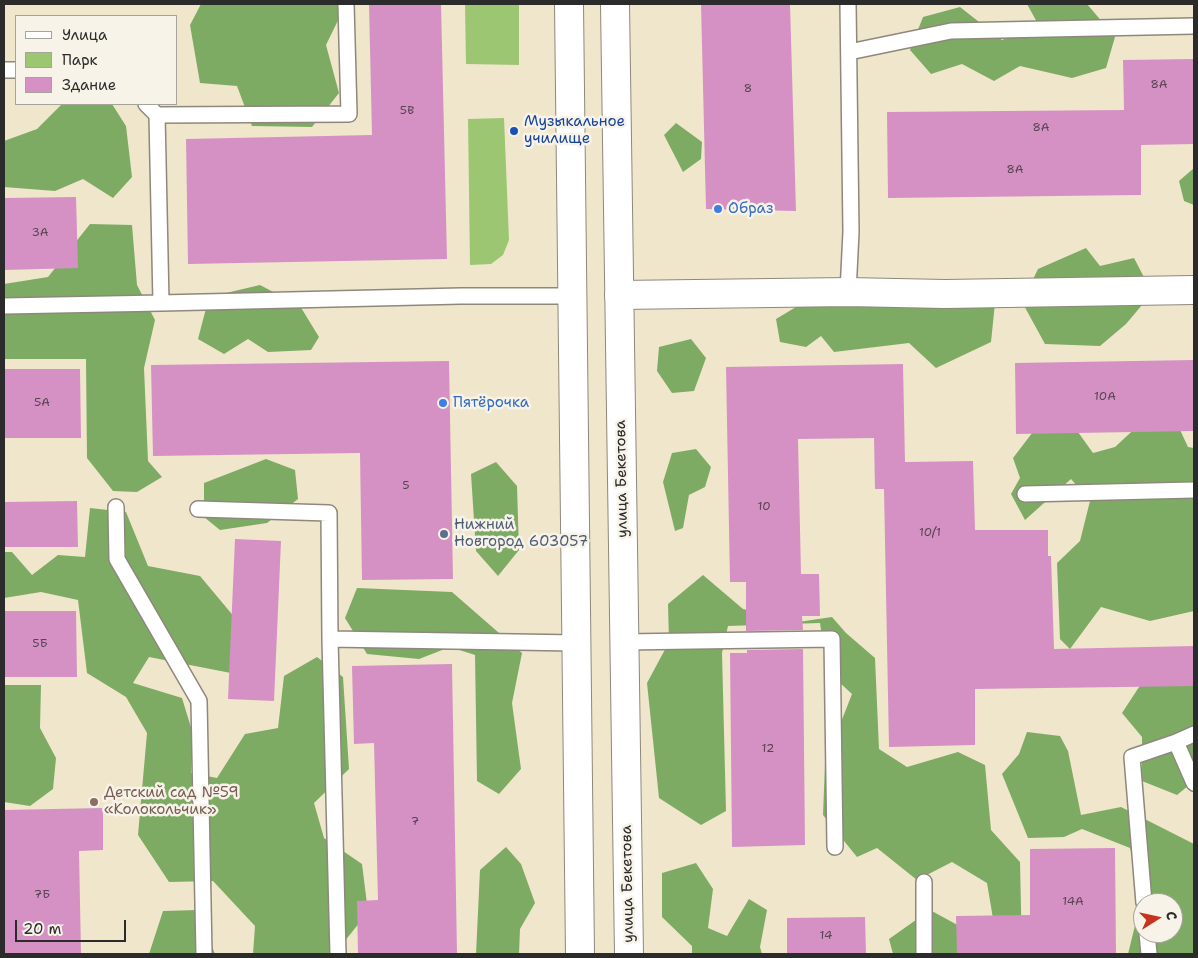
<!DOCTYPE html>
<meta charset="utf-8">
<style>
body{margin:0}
#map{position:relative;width:1198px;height:958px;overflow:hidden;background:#f0e6cc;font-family:"Shantell Sans",sans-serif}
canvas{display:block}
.frame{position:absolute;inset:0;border:5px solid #2b2b2b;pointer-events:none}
.legend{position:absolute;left:15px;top:15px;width:162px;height:90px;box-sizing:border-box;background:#f7f3e8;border:1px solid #a5a39c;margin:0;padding:6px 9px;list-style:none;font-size:15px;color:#2b2b2b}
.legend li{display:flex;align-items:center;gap:10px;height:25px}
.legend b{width:25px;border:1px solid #a5a39c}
.north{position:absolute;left:1133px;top:893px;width:50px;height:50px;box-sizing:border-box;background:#f7f3e8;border:1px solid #a5a39c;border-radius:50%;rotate:80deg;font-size:14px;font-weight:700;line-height:20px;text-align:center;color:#2b2b2b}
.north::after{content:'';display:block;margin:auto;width:18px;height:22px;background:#c8321e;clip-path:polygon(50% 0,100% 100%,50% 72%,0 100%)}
.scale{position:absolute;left:15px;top:920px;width:111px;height:22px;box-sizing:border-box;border:2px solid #2b2b2b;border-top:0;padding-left:6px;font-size:15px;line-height:18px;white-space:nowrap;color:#2b2b2b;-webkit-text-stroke:4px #f7f3e8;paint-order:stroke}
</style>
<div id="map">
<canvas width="1198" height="958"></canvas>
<div class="frame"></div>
<ul class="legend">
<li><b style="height:6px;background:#fff"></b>Улица</li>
<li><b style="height:14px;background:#9dc672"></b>Парк</li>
<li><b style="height:14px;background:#d591c4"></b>Здание</li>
</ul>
<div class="north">С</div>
<div class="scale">20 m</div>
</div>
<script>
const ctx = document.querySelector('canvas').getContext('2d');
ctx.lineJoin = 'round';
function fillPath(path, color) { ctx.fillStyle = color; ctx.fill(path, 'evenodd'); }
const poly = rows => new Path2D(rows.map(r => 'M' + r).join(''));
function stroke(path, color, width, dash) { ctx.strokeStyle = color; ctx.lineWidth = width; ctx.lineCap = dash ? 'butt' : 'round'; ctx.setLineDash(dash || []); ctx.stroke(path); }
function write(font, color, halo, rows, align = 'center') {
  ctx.font = font + ' "Shantell Sans",sans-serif'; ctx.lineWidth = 5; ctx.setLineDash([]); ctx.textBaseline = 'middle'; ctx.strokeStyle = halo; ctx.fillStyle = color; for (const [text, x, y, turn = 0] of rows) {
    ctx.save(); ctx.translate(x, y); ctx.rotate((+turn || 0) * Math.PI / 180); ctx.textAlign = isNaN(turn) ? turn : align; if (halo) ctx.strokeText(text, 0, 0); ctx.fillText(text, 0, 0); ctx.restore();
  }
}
const green = poly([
 [465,4,519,4,519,65,466,64],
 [504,118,509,240,503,255,491,264,470,265,468,119]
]);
const forest = poly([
 [201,4,346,4,326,45,339,93,312,127,252,126,237,86,200,83,190,25],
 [1027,4,1087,4,1115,37,1106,68,1072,78,1020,66,994,81,962,64,931,74,910,50,923,17,960,7,1002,40,1038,24],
 [62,104,112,104,126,126,132,177,113,198,83,179,55,191,4,187,4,141,37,129],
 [676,123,702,142,701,159,683,172,664,135],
 [1194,168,1194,205,1184,201,1179,181],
 [90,224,132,225,137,285,155,320,144,368,148,461,162,477,137,492,113,491,87,458,86,359,4,359,4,284,48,277],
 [1086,248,1100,266,1134,258,1146,281,1142,305,1126,324,1100,346,1045,344,1022,302,1038,269],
 [260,285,300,306,319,337,311,350,268,352,248,339,224,354,198,339,209,297],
 [874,287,995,303,991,342,936,368,909,343,834,352,821,336,806,347,780,342,776,319,806,301,833,307],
 [691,339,706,358,694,391,672,393,657,371,659,347],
 [1175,419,1188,447,1194,448,1194,611,1150,621,1101,607,1070,649,1060,639,1057,563,1080,541,1090,501,1071,479,1025,520,1011,494,1020,478,1013,458,1039,424,1073,425,1093,453,1115,447,1143,421],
 [696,449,711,467,705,487,689,495,683,528,675,531,663,482,672,453],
 [266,459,295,470,298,499,267,523,220,530,204,517,204,483],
 [496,462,517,486,519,550,498,576,476,551,471,474],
 [90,508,126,512,148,566,200,576,241,625,236,674,149,657,133,683,182,698,193,734,191,773,217,778,245,734,278,728,284,676,317,657,343,677,349,769,314,803,324,838,362,864,368,912,344,942,339,954,253,954,255,926,213,881,169,882,138,835,147,733,126,697,87,673,78,600,41,592,4,598,4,552,12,552,32,575,58,555,85,557],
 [703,575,743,609,798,622,832,617,846,633,875,658,879,749,907,767,958,752,985,765,991,830,1020,862,1022,954,999,954,987,883,952,862,917,880,877,848,857,857,823,815,825,763,852,694,827,671,820,623,728,626,722,653,726,811,701,825,659,798,647,683,669,642,668,604],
 [357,588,452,592,522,653,512,703,521,769,499,794,477,781,475,655,450,647,419,659,367,654,345,618],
 [1194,646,1194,781,1177,795,1142,781,1142,737,1122,713,1160,655,1185,655],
 [4,685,41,685,40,728,56,758,53,789,30,806,4,802],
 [1027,732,1060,736,1068,751,1081,815,1121,807,1194,844,1194,954,1128,954,1143,893,1130,848,1082,829,1064,837,1028,838,1002,774,1019,754],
 [1143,903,1173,903,1173,933,1143,933],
 [506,847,521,864,535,903,520,929,519,954,476,954,480,870],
 [696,863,713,889,708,928,727,936,749,899,767,910,760,947,762,954,692,954,692,946,662,917,662,873],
 [197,910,215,954,149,954,163,911],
 [930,910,963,928,968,954,893,954,889,939]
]);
const building = poly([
 [369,4,441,4,447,259,188,264,186,139,372,135],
 [701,4,790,4,796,211,706,209],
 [1194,59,1194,144,1141,145,1141,195,888,198,887,112,1124,110,1123,60],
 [76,197,78,268,4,270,4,198],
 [1194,360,1194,431,1016,434,1015,363],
 [449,361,453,579,362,580,360,453,153,456,151,365],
 [903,364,905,462,973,461,975,530,1048,530,1048,556,1051,556,1054,649,1194,646,1194,686,975,689,975,745,889,747,884,489,875,489,874,438,798,439,801,574,819,574,820,616,802,616,803,630,746,631,746,582,730,582,726,367],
 [4,369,80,369,81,438,4,438],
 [77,501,78,547,4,547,4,502],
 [235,539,281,541,274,701,228,699],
 [4,611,76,611,77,677,4,677],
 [803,649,805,845,732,847,730,653,747,653,747,650],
 [452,664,457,954,358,954,357,901,378,900,374,743,354,744,352,666],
 [103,808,103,850,79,851,81,954,4,954,4,810],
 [1115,848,1116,954,957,954,956,916,1030,915,1030,849],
 [865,917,866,954,787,954,787,918]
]);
const lane = poly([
 [346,4,349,114,157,115,161,303,461,296,572,296],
 [848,4,851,232,848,292],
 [849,52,951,31,1194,26],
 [4,70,16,70],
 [146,104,157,115],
 [4,306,161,303],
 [1025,494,1194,490],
 [116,507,117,559,199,701,204,954],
 [198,509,329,513,330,639,576,643],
 [330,639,338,954],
 [624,642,832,639,835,847],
 [1176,742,1194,783],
 [1144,903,1132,757,1176,742,1194,734],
 [1147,933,1149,954],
 [924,954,924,882]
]);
const street = poly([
 [619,295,848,292,945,294,1194,290]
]);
const secondary = poly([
 [569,4,580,954],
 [615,4,629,954]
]);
const markers = [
 [514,131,5,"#1a4fb4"],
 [718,209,5,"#3f7fe0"],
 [443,403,5,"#3f7fe0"],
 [444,534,5,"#5c6f8a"],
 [94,802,5,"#8d6e63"]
];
const numberNames = [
 ["8А",1159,85],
 ["8",748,89],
 ["5В",407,111],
 ["8А",1041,128],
 ["8А",1015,170],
 ["3А",40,233],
 ["10А",1105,397],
 ["5А",42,403],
 ["5",406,486],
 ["10",764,507],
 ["10/1",930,533],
 ["5Б",40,644],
 ["12",768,749],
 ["7",415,822],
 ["7Б",42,895],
 ["14А",1073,902],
 ["14",826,936]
];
const transitNames = [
 ["Музыкальное",524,122],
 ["училище",524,139]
];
const shopNames = [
 ["Образ",728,209],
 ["Пятёрочка",453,403]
];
const streetNames = [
 ["улица Бекетова",622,479,-91],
 ["улица Бекетова",628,884,-91]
];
const serviceNames = [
 ["Нижний",454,525],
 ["Новгород 603057",454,542]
];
const educationNames = [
 ["Детский сад №59",104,793],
 ["«Колокольчик»",104,810]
];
fillPath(green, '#9dc672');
fillPath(forest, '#7eab64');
fillPath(building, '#d591c4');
stroke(lane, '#8e887c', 18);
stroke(street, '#8e887c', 30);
stroke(secondary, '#8e887c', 30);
stroke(lane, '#fff', 15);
stroke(street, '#fff', 28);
stroke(secondary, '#fff', 28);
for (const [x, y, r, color] of markers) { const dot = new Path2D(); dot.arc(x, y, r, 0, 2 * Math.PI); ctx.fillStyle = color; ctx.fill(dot); stroke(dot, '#f7f3e8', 2); }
write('12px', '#564451', null, numberNames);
write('15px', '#164399', '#f7f3e8', transitNames, 'left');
write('15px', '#366cbe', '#f7f3e8', shopNames, 'left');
write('15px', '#2b2b2b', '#f7f3e8', streetNames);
write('15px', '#4e5e75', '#f7f3e8', serviceNames, 'left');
write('15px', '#785e54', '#f7f3e8', educationNames, 'left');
</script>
